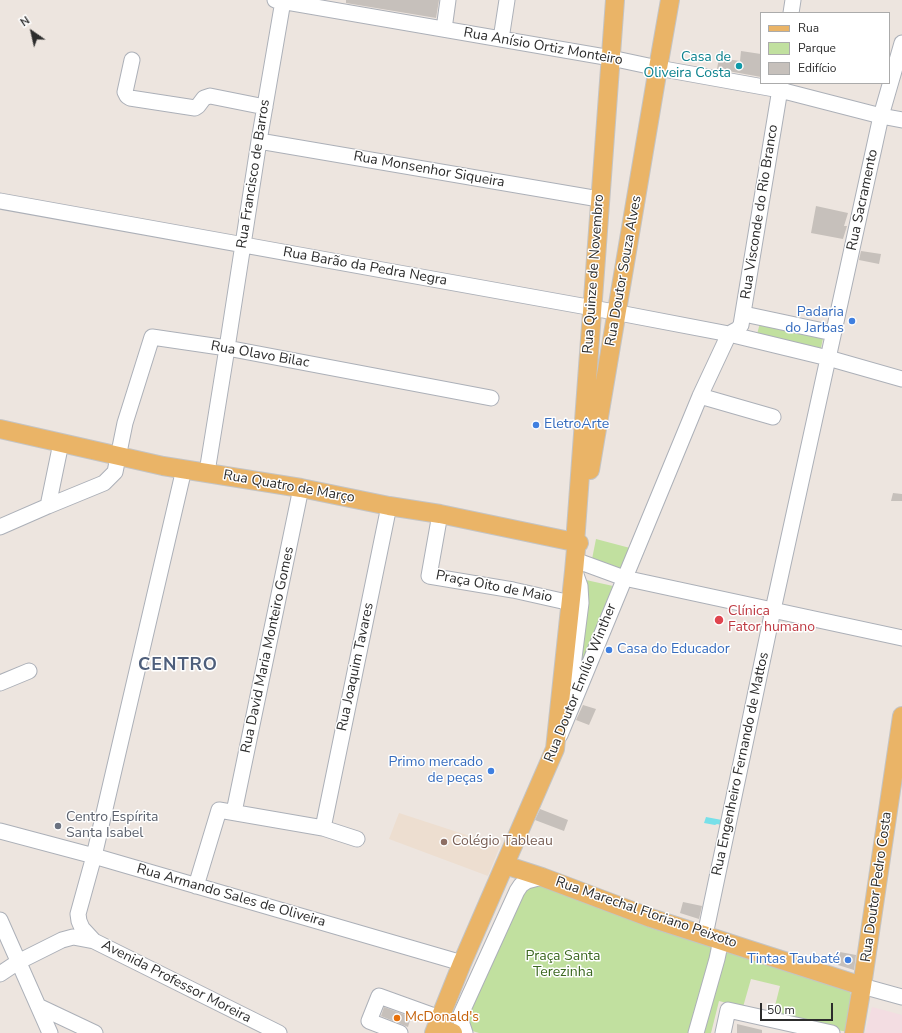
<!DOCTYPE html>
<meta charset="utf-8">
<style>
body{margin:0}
#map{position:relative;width:902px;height:1033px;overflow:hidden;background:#ede5df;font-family:"Nunito Sans",sans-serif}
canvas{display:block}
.legend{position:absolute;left:760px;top:12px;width:130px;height:72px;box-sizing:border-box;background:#fff;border:1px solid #ababab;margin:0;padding:5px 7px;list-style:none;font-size:12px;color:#2c2c2c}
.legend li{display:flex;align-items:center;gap:8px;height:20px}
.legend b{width:20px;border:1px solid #ababab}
.north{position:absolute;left:12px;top:12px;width:40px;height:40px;-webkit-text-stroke:3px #fff;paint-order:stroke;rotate:326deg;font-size:11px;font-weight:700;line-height:16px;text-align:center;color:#2c2c2c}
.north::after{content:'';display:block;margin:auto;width:14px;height:18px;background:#2c2c2c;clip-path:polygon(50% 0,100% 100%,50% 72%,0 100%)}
.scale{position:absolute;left:760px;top:1003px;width:73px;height:18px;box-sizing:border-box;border:2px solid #2c2c2c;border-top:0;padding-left:5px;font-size:12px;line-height:14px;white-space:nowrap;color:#2c2c2c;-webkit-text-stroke:3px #fff;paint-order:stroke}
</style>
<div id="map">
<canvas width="902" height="1033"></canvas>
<ul class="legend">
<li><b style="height:5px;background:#eab467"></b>Rua</li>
<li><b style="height:11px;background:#c1e09f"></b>Parque</li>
<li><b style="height:11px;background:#c6c0bb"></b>Edifício</li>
</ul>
<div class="north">N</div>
<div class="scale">50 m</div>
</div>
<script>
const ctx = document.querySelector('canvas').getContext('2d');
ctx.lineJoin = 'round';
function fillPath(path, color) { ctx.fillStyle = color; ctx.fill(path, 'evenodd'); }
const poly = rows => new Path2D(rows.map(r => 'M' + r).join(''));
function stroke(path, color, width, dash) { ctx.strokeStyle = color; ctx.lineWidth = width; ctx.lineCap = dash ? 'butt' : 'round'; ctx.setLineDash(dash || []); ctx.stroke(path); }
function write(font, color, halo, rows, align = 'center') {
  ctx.font = font + ' "Nunito Sans",sans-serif'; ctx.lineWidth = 3; ctx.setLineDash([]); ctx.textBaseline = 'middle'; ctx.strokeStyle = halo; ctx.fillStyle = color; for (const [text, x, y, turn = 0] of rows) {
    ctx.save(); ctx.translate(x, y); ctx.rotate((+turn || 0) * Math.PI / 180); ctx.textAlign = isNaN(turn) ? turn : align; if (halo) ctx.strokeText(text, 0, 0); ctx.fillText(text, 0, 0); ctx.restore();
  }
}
const education = poly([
 [399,813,500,846,488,876,389,839]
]);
const medical = poly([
 [872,1007,902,1015,902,1033,865,1033]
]);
const green = poly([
 [760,323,823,338,820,353,756,338],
 [596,539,630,548,620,574,591,564],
 [586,580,613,586,579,671],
 [533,883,848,988,852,997,848,1032,772,1018,780,986,751,979,743,1007,719,1001,711,1033,479,1033,463,1028,521,889]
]);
const water = poly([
 [706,817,722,820,721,825,717,824,715,825,704,823]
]);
const building = poly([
 [346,0,439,0,436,18,346,3],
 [741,51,761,54,761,77,717,69,719,58,740,61],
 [816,206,848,213,844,226,847,226,843,239,811,233],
 [861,251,881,254,879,264,859,260],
 [893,493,902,494,902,501,891,501],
 [583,705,596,709,589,725,576,720],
 [540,809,568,820,564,831,535,820],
 [683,902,702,906,699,919,680,913],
 [840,952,856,955,854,970,838,965],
 [384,1007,411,1017,408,1027,381,1016],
 [737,1024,762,1030,762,1033,737,1033]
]);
const minor = poly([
 [275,0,611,58,658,68,780,90,881,116,902,120],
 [791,13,793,0],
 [444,29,448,0],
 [501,39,507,0],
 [132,60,125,92,127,96,130,98,195,108,198,106,204,98,210,96,265,107],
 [259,141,599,199],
 [0,201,593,308,729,334,828,358,902,379],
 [744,314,833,333],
 [729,334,738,329,741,325,781,83],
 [700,396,773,417],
 [207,472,227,348,259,141,283,1],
 [48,506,61,443],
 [440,514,429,576,513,590,571,603],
 [0,527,48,506,104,483,115,472,125,423,152,337,227,348,491,398],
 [575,560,624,578,902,638],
 [0,683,29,671],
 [563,685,570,675,573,666,581,603,580,586,575,572],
 [560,735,700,396,729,334],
 [234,812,301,488],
 [323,828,389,506],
 [0,831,94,856,462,963],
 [196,886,219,810,323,828,357,839],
 [0,920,50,1033],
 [705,935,773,610,881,116,902,43],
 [94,941,82,928,79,921,78,914,94,856,184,469],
 [0,974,18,962,62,940,73,937,94,941,279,1033],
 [862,986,902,997],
 [40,1007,95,1033],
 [400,1033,369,1021,379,996,440,1018],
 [465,1033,461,1021,461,1014,517,891,521,885,527,881,542,877],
 [696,1033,717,959,721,940],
 [723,1033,728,1010,832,1033]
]);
const major = poly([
 [0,429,163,466,301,488,389,506,440,514,579,543],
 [590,470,658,68,670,0],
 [505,865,542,877,651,918,862,986],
 [437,1027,453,1033],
 [434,1033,462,963,555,749,574,571,576,549,575,543,615,0],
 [854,1033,862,986,902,716]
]);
const markers = [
 [739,66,4,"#0f9aa8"],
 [852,321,4,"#3f7fe0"],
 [536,425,4,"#3f7fe0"],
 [719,620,5,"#e0444e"],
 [609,650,4,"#3f7fe0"],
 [491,771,4,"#3f7fe0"],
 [58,826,4,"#6b7280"],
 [444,842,4,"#8d6e63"],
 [848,960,4,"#3f7fe0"],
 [397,1018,4,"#e8710a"]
];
const streetNames = [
 ["Rua Anísio Ortiz Monteiro",543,47,10],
 ["Rua Monsenhor Siqueira",429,170,10],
 ["Rua Francisco de Barros",254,174,-81],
 ["Rua Sacramento",863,200,-78],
 ["Rua Visconde do Rio Branco",760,212,-81],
 ["Rua Barão da Pedra Negra",365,267,10],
 ["Rua Doutor Souza Alves",624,271,-80],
 ["Rua Quinze de Novembro",594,274,-86],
 ["Rua Olavo Bilac",260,355,10],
 ["Rua Quatro de Março",289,487,10],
 ["Praça Oito de Maio",494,587,11],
 ["Rua David Maria Monteiro Gomes",268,650,-78],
 ["Rua Joaquim Tavares",356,667,-78],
 ["Rua Doutor Emílio Winther",581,683,-68],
 ["Rua Engenheiro Fernando de Mattos",741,764,-78],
 ["Rua Doutor Pedro Costa",877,887,-82],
 ["Rua Armando Sales de Oliveira",231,896,16],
 ["Rua Marechal Floriano Peixoto",646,913,19],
 ["Avenida Professor Moreira",176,982,27]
];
const cultureNames = [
 ["Casa de",731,58],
 ["Oliveira Costa",731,74]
];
const shopNames = [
 ["Padaria",844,313],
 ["do Jarbas",844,329],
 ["EletroArte",544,425,"left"],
 ["Casa do Educador",617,650,"left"],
 ["Primo mercado",483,763],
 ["de peças",483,779],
 ["Tintas Taubaté",840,960]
];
const healthNames = [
 ["Clínica",728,612],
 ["Fator humano",728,628]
];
const worshipNames = [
 ["Centro Espírita",66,818],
 ["Santa Isabel",66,834]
];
const educationNames = [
 ["Colégio Tableau",452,842]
];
const parkNames = [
 ["Praça Santa",563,957],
 ["Terezinha",563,973]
];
const foodNames = [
 ["McDonald's",405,1018]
];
const districtNames = [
 ["CENTRO",178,666]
];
fillPath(education, '#edded0');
fillPath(medical, '#f3dde2');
fillPath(green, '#c1e09f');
fillPath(water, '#78e0e9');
fillPath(building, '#c6c0bb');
stroke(minor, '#acb0b8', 17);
stroke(major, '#c4c4c4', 20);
stroke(minor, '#fff', 15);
stroke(major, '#eab467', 18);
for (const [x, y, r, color] of markers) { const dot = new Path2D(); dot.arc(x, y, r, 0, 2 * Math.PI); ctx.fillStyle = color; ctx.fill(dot); stroke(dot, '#fff', 1.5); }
write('14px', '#2c2c2c', '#fff', streetNames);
write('14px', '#0d838f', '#fff', cultureNames, 'right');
write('14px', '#366cbe', '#fff', shopNames, 'right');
write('14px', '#be3a42', '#fff', healthNames, 'left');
write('14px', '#5b616d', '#fff', worshipNames, 'left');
write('14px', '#785e54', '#fff', educationNames, 'left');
write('14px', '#3b671f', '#fff', parkNames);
write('14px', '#c56008', '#fff', foodNames, 'left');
ctx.letterSpacing = '1px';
write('bold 18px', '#4e5e7b', '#fff', districtNames);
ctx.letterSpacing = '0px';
</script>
